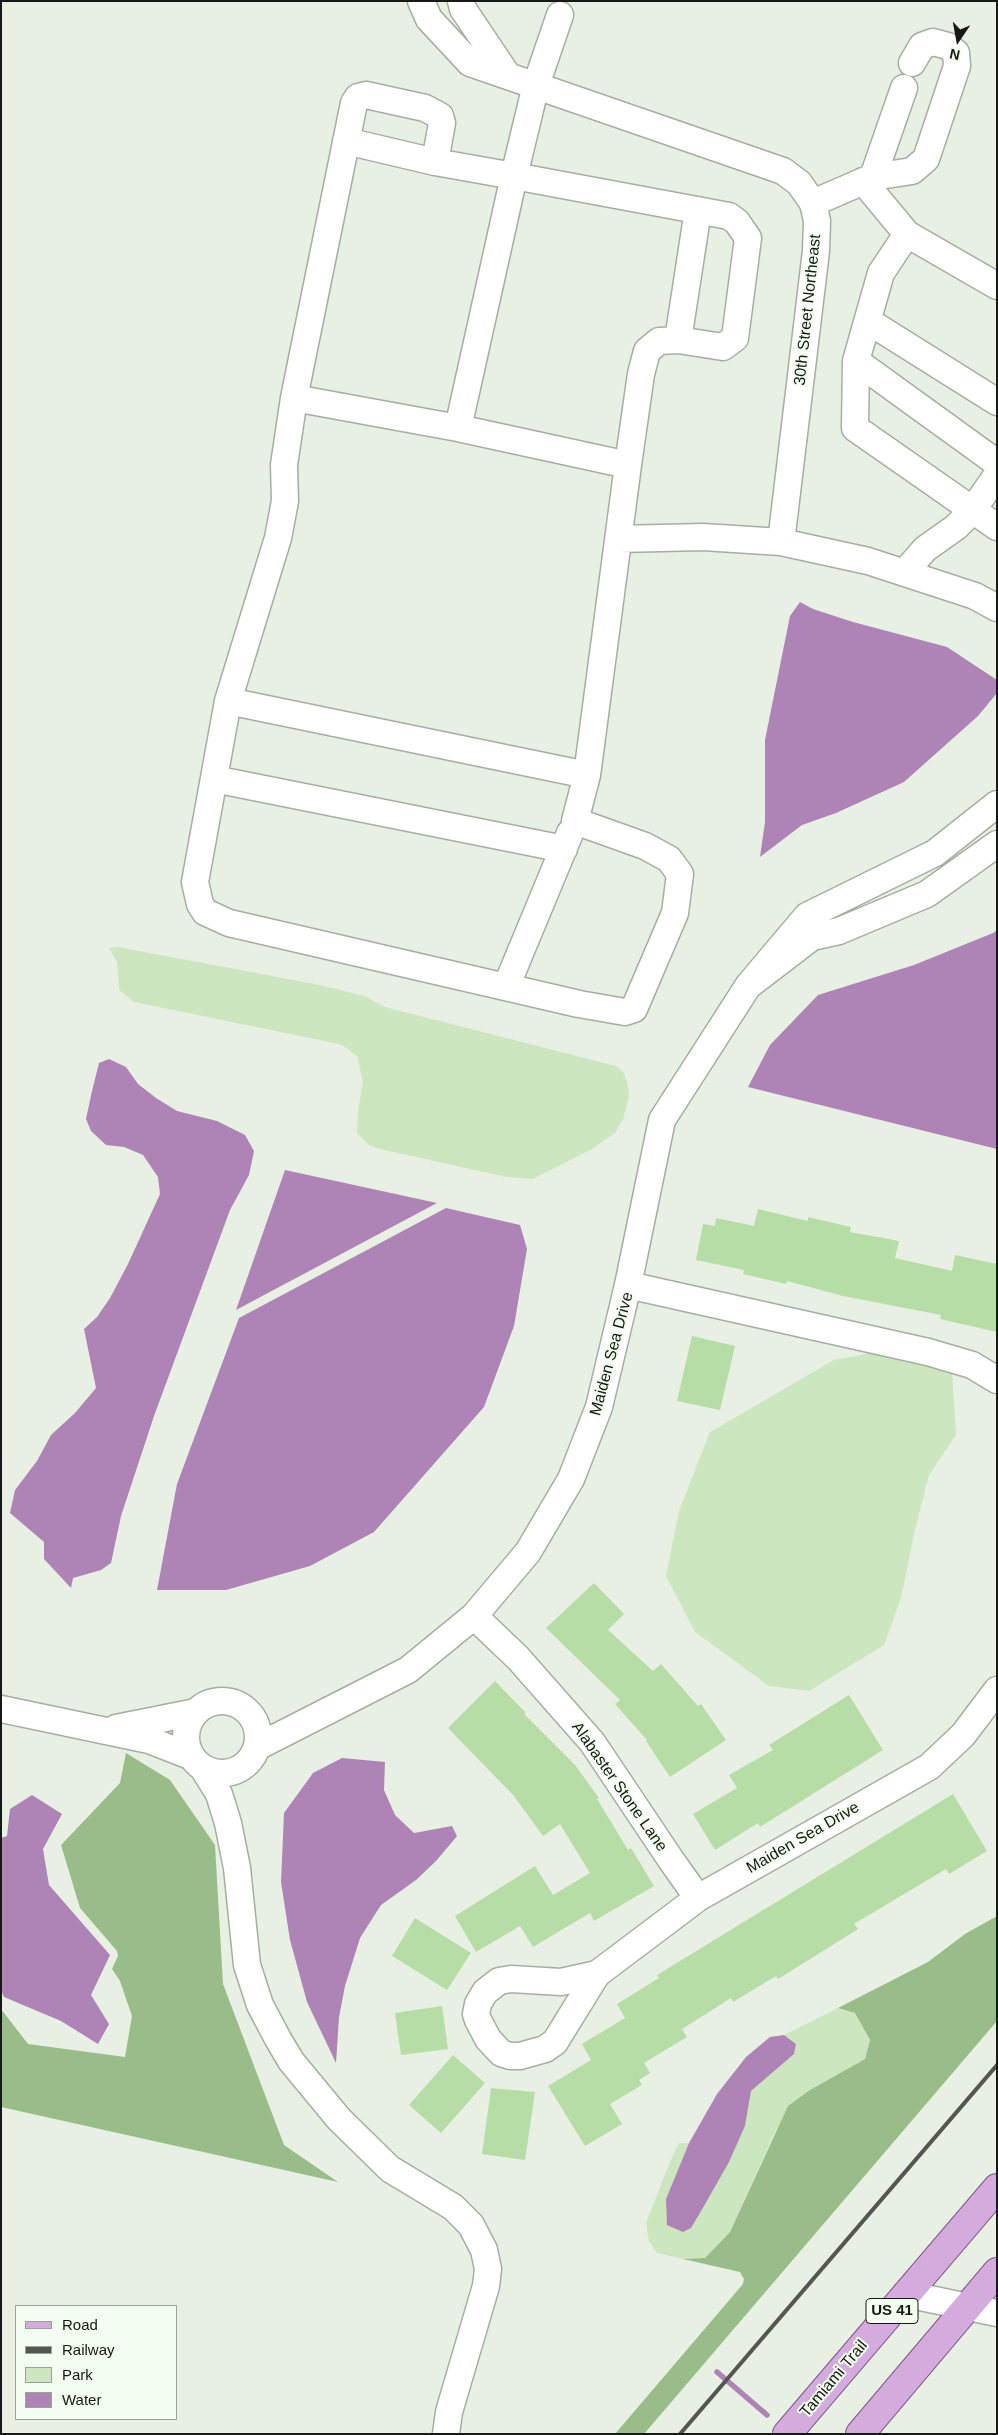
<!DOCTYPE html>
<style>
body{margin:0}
#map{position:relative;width:998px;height:2435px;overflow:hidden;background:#e7f0e3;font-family:Helvetica,sans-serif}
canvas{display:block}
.frame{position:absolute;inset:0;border:2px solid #161915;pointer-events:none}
.legend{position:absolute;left:15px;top:2305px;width:162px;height:115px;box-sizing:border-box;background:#f4fef0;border:1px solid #9ba298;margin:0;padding:6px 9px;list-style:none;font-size:15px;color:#161915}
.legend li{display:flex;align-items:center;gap:10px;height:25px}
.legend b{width:25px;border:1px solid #9ba298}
.north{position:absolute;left:933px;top:15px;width:50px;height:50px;-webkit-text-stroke:4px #f4fef0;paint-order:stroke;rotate:192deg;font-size:14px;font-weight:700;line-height:20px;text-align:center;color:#161915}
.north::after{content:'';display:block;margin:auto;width:18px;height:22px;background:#161915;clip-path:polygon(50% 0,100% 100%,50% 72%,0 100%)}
</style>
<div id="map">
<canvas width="998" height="2435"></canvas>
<div class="frame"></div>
<ul class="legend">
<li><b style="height:6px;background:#d4abdd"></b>Road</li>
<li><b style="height:6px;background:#525750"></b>Railway</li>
<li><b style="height:14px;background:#cce7c0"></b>Park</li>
<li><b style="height:14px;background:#ad84b5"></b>Water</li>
</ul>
<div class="north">N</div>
</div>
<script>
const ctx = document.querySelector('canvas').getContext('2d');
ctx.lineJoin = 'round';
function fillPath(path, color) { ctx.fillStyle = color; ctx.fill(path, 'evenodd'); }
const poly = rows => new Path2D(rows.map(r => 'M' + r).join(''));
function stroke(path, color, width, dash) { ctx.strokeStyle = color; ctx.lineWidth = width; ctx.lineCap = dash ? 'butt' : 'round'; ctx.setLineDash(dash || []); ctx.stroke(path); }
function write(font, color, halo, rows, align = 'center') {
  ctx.font = font + ' Helvetica,sans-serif'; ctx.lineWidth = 4; ctx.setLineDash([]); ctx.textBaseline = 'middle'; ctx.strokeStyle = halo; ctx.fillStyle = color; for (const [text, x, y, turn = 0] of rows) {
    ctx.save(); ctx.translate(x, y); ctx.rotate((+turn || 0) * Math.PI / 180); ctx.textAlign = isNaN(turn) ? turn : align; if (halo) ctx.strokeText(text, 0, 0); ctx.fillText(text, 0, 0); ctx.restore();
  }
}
const green = poly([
 [118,947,320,985,364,996,385,1007,616,1066,624,1073,628,1086,629,1097,623,1119,615,1133,592,1149,533,1179,506,1177,380,1149,369,1145,357,1133,358,1110,363,1082,357,1056,342,1045,325,1041,134,1002,119,990,117,962,109,948],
 [877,1352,952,1370,956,1435,929,1475,915,1530,901,1598,884,1645,809,1691,769,1686,695,1632,666,1576,679,1511,710,1432,834,1360],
 [838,2008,855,2013,870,2040,865,2059,810,2090,775,2132,730,2232,705,2258,683,2259,657,2253,649,2241,646,2223,669,2164,679,2143,689,2143,666,2199,704,2206,729,2162,745,2126,751,2091,794,2054,796,2044,784,2035]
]);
const forest = poly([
 [126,1753,170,1780,215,1845,223,1984,284,2145,338,2182,1,2107,1,2009,28,2044,125,2057,132,2016,120,1981,112,1969,118,1956,117,1951,80,1908,61,1845,120,1783],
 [997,1916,997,2021,644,2434,615,2434,743,2284,744,2279,740,2272,683,2259,705,2258,730,2232,788,2106,810,2090,865,2059,870,2040,855,2013,838,2008,928,1962,965,1934]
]);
const water = poly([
 [800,602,813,609,853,622,947,647,997,680,997,693,978,716,904,782,836,813,802,825,760,857,765,822,765,740,790,616],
 [997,930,997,1149,748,1087,770,1045,818,995,914,965,993,933],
 [109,1059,126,1067,138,1084,156,1098,177,1111,217,1121,245,1135,254,1151,249,1175,230,1210,154,1416,121,1516,111,1563,101,1570,73,1578,71,1588,44,1559,44,1542,10,1513,15,1490,37,1461,51,1435,75,1413,96,1388,84,1329,97,1317,110,1298,128,1264,160,1194,158,1177,143,1155,124,1147,106,1145,91,1131,86,1119,92,1091,99,1063],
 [285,1170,437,1203,236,1310],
 [446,1208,520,1225,527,1249,514,1326,484,1407,374,1532,310,1566,226,1590,157,1590,177,1484,239,1318],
 [342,1758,385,1762,384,1790,395,1815,414,1833,452,1826,457,1836,436,1861,416,1880,381,1905,360,1938,345,1986,339,2017,336,2063,307,2002,290,1940,281,1882,284,1813,313,1773],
 [32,1795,62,1814,43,1849,49,1885,110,1955,91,1995,109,2024,98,2044,61,2021,4,1997,1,1990,1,1838,7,1836,10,1809],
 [784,2035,796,2044,794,2054,751,2091,745,2126,729,2162,704,2206,691,2228,683,2232,667,2225,666,2199,689,2143,717,2094,746,2057,770,2037]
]);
const stream = poly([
 [717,2372,767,2415]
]);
const building = poly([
 [758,1209,808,1221,808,1217,851,1227,850,1232,899,1241,895,1258,952,1271,955,1255,997,1264,997,1332,940,1319,941,1315,843,1296,787,1281,786,1284,743,1274,744,1270,696,1260,703,1224,715,1226,716,1218,754,1226],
 [692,1336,735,1346,720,1410,677,1401],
 [594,1583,624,1614,608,1630,653,1671,661,1664,698,1706,701,1704,726,1740,670,1777,646,1741,647,1740,615,1704,620,1700,546,1628],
 [495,1681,526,1713,524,1714,575,1765,599,1798,597,1799,628,1850,631,1848,654,1886,594,1921,590,1913,533,1947,520,1926,476,1952,455,1916,535,1866,553,1895,590,1873,560,1824,543,1836,514,1796,448,1728],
 [849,1695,883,1750,760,1827,758,1823,715,1850,693,1814,737,1788,729,1775,773,1750,769,1745],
 [953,1794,987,1851,949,1874,946,1869,854,1924,858,1929,815,1956,778,1979,776,1976,733,2002,731,1998,682,2029,687,2037,644,2063,650,2073,639,2080,642,2085,610,2104,622,2124,585,2146,548,2086,591,2060,582,2044,625,2018,617,2004,659,1978,657,1975],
 [415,1918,471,1953,447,1990,392,1956],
 [442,2006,448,2049,401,2055,395,2013],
 [453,2055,485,2083,441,2133,409,2105],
 [491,2088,535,2092,525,2160,482,2154]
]);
const minor = poly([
 [421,1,429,19,470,63,783,171,799,183,813,203,817,221,816,251,781,542],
 [461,1,463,9,508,76],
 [560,15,536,85,514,176,729,216,737,222,748,238,735,338,723,347,678,340,659,341,647,351,641,374,628,465],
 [366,95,425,108,440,116,442,123,435,162,514,176,458,428,628,465,587,775,575,821,645,846,669,859,680,874,675,913,634,1009,625,1012,579,1004,229,923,205,912,200,904,195,882,228,701,278,538,285,501,284,465,294,398,354,103,358,97,366,95],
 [346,141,435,162],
 [873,177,904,88],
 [813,203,873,177,912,171,926,159,957,66,956,53,948,46,933,42,922,46,912,63],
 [907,234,997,286],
 [868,321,997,402],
 [678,340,698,210],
 [856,361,881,273,907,234,863,181],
 [294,398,458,428],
 [997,463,856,361,855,428,997,527],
 [619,539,703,537,781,542,868,561,975,596,997,608],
 [905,572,925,549,956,527,972,511,997,475],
 [228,701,587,775],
 [214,779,564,849],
 [997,804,935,853,807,916,748,986,812,937,839,931,927,894,997,844],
 [506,987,570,833],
 [628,1285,662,1120,748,986],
 [474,1616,518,1658,592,1742,671,1860,698,1898],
 '186 1737a36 36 0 1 1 72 0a36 36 0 1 1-72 0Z',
 [1,1709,149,1740,190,1756],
 [116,1728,196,1712],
 [257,1747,408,1670,474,1616,528,1552,571,1479,599,1407,628,1285,928,1352,972,1365,997,1380],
 [203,1768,219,1794,228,1823,237,1868,247,1965,260,2005,278,2039,291,2061,339,2119,390,2169,453,2207,471,2225,484,2250,488,2269,486,2286,449,2412,446,2434],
 [597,1974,561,1982,511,1979,499,1981,485,1992,478,2004,476,2014,478,2020,488,2039,501,2053,510,2056,520,2056,545,2049,555,2042,597,1974,698,1898,929,1767,963,1735,997,1690],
 [906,2294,997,2313]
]);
const major = poly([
 [787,2434,997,2188],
 [860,2434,997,2272]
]);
const rail = poly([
 [680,2434,997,2065]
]);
const shields = [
 [892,2311,52]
];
const shieldNames = [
 ["US 41",892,2311]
];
const streetNames = [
 ["30th Street Northeast",808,310,-84],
 ["Maiden Sea Drive",612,1354,-75],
 ["Alabaster Stone Lane",619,1787,55],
 ["Maiden Sea Drive",803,1838,-30],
 ["Tamiami Trail",834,2379,-50]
];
fillPath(green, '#cce7c0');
fillPath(forest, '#98bd88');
fillPath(water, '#ad84b5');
stroke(stream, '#ad84b5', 5.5);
fillPath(building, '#b7dda7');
stroke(minor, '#a6aea2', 29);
stroke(major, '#7f5488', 30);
stroke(minor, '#fff', 26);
stroke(major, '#d4abdd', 28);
stroke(rail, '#525750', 4);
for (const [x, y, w] of shields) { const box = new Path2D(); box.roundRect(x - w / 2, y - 12.5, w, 25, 4); ctx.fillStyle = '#f4fef0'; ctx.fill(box); stroke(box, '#161915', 1); }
write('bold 15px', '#161915', null, shieldNames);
write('16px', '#161915', '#f4fef0', streetNames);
</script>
